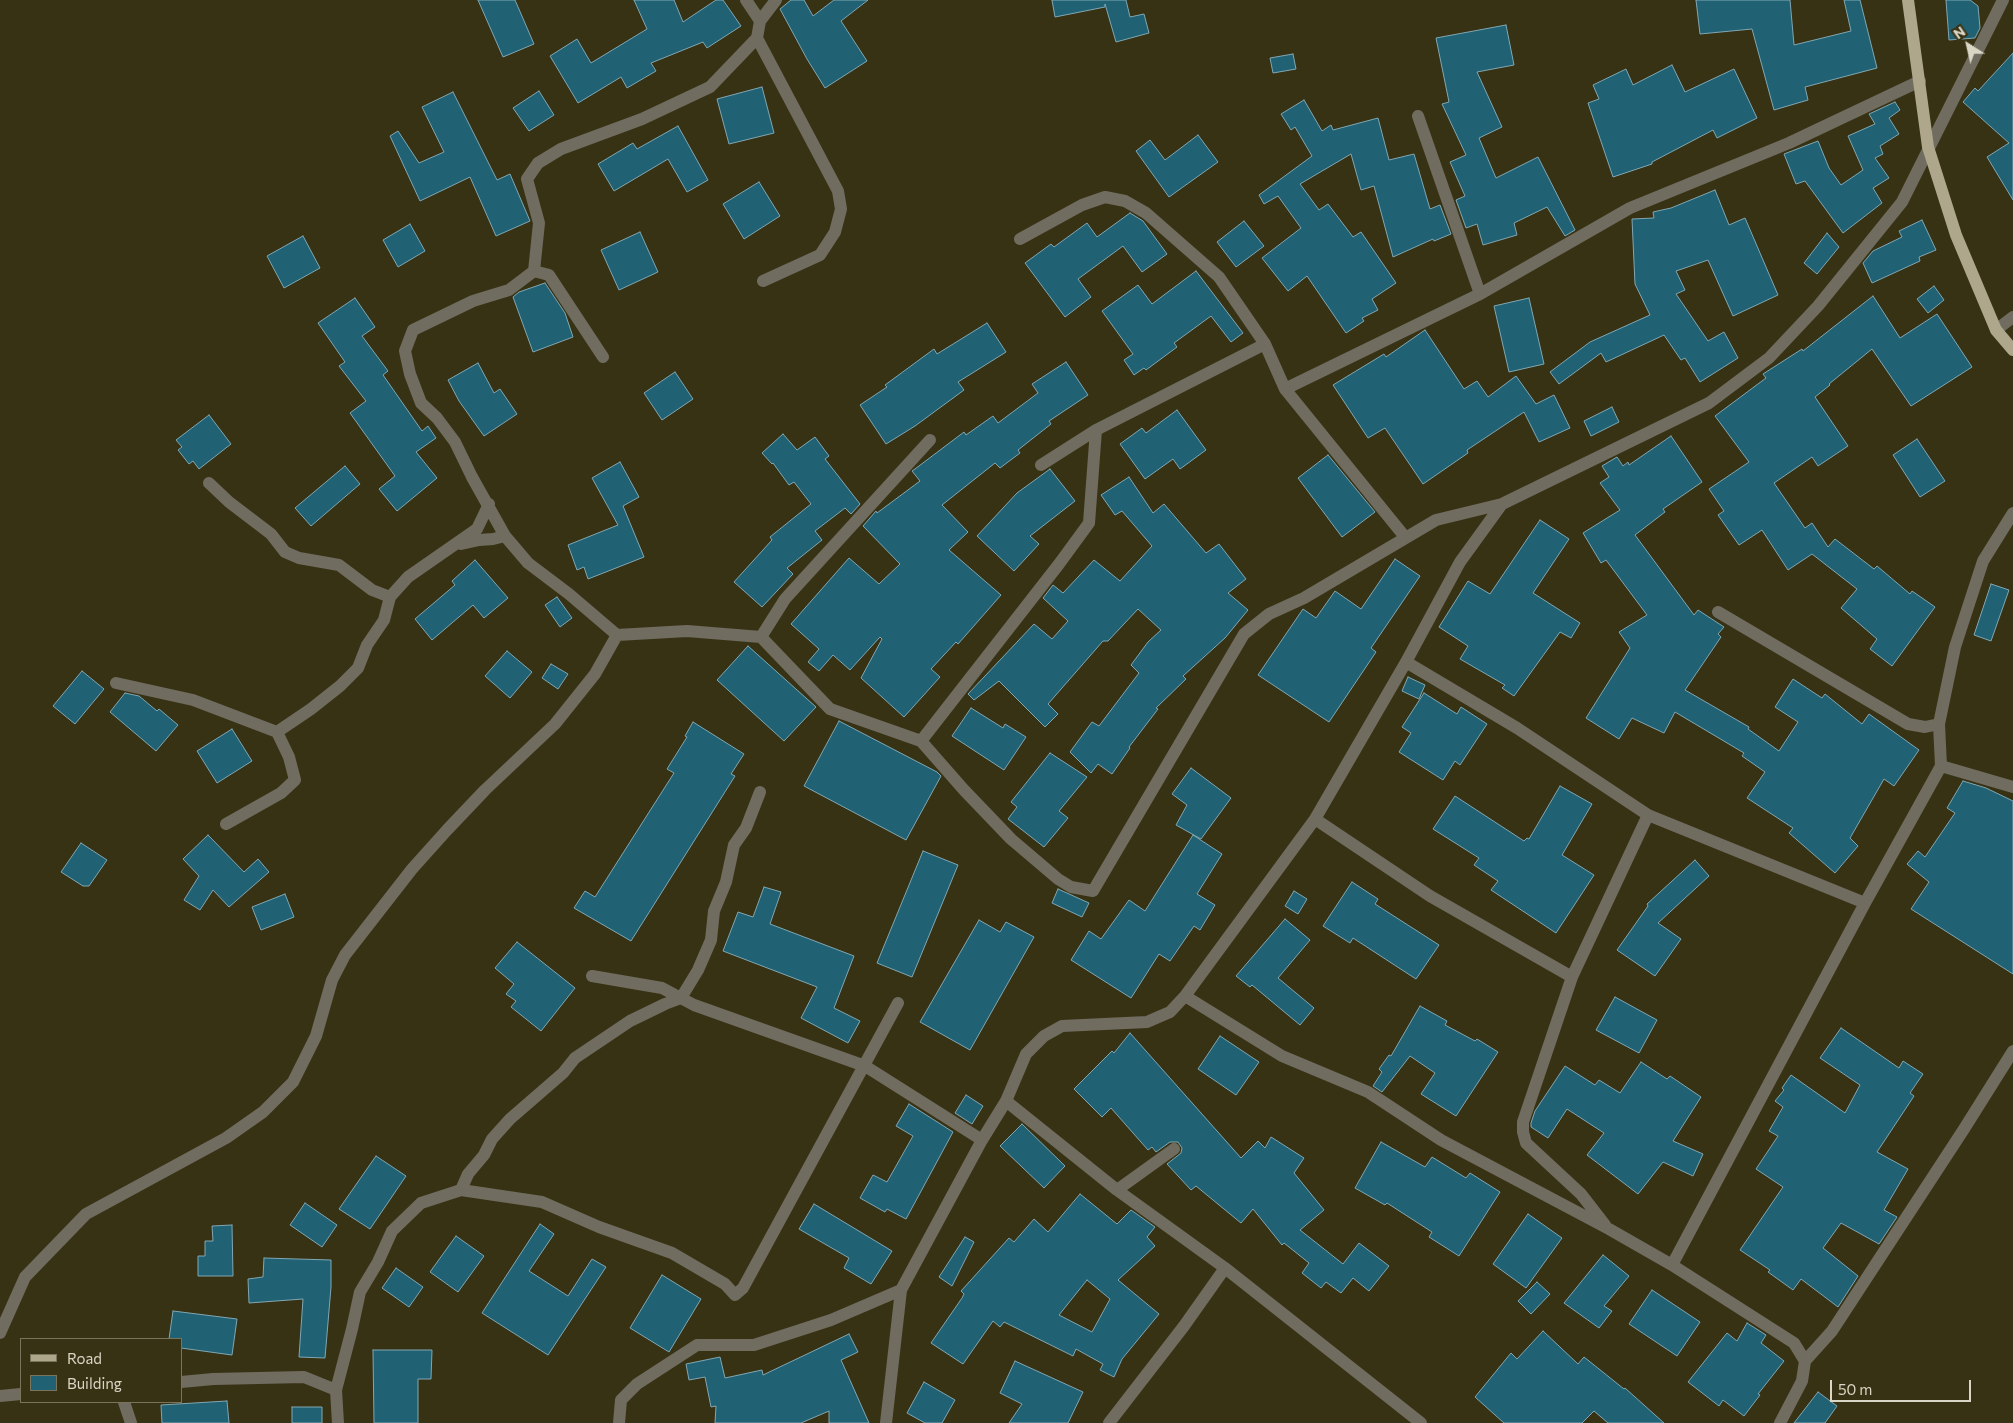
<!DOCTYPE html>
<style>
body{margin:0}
#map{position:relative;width:2013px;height:1423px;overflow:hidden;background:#383215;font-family:Commissioner,sans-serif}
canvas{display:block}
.legend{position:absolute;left:20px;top:1338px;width:162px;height:65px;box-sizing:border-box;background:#383215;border:1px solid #79745b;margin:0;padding:6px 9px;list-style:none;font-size:15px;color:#dad6c5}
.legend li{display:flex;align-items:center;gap:10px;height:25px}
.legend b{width:25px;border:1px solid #79745b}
.north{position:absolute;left:1943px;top:20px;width:50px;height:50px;-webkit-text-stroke:4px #383215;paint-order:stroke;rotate:325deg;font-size:14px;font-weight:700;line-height:20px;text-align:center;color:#dad6c5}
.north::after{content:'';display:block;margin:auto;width:18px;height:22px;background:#dad6c5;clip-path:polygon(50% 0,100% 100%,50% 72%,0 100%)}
.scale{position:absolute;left:1830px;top:1380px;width:141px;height:22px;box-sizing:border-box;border:2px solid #dad6c5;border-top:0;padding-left:6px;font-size:15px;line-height:18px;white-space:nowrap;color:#dad6c5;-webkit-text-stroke:4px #383215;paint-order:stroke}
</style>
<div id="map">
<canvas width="2013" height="1423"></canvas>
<ul class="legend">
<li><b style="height:6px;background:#aea78c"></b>Road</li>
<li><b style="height:14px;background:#206273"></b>Building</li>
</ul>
<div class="north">N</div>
<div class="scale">50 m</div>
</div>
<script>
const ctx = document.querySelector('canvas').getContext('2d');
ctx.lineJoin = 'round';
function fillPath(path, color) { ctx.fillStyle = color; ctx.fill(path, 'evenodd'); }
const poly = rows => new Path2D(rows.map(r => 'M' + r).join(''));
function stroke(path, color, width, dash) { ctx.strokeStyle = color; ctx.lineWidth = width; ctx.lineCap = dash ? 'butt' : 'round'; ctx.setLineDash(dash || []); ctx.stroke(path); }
const building = poly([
 [478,0,515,0,534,44,503,57,478,0],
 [634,0,674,0,683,22,716,0,723,0,741,26,707,48,703,42,651,63,656,71,627,88,621,77,578,103,550,56,577,39,591,63,647,29,634,0],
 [791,0,804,0,813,16,834,0,868,0,841,21,867,61,825,88,807,59,780,9,791,0],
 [1052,0,1126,0,1130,17,1144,14,1149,33,1116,42,1105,4,1105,7,1055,17,1052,0],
 [1696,0,1790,0,1794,45,1851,31,1844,0,1860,0,1877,68,1805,87,1808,100,1774,110,1752,29,1700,34,1696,0],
 [1946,0,1970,0,1978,6,1980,28,1975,38,1949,40,1946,0],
 [1506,25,1514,65,1477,72,1502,127,1479,138,1496,178,1538,157,1575,230,1565,236,1547,207,1514,223,1517,235,1483,245,1477,224,1466,228,1456,200,1465,196,1450,162,1466,155,1442,104,1449,102,1436,38,1506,25],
 [2013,53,2013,200,1987,157,2009,143,1963,102,1975,88,1978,91,2013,53],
 [1293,54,1296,69,1273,73,1270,58,1293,54],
 [1672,65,1685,92,1734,69,1757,118,1717,138,1713,130,1652,162,1652,164,1613,177,1588,103,1599,99,1593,85,1626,69,1633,85,1672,65],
 [762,87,774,133,729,144,717,99,762,87],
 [539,91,554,115,529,131,513,108,539,91],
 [453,92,497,180,510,174,530,221,496,236,470,177,420,201,390,136,398,131,419,163,444,152,422,107,453,92],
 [1304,100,1322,131,1331,125,1333,130,1378,118,1389,160,1414,154,1430,209,1440,205,1451,234,1434,241,1433,239,1393,257,1374,186,1361,190,1351,154,1300,184,1319,210,1328,204,1353,237,1361,232,1396,283,1372,299,1378,310,1362,318,1364,321,1346,333,1307,276,1288,291,1262,258,1301,228,1278,196,1264,204,1259,195,1312,156,1295,127,1291,130,1281,114,1304,100],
 [1895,102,1900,110,1889,118,1899,134,1880,146,1883,154,1875,158,1889,178,1873,188,1882,203,1843,233,1805,181,1796,184,1784,154,1818,141,1829,168,1841,185,1863,170,1848,136,1875,124,1869,114,1895,102],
 [678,126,708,180,687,192,668,159,614,191,598,164,633,143,637,149,678,126],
 [1198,135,1218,162,1169,197,1136,151,1150,140,1165,160,1198,135],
 [759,182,780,216,744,239,723,204,759,182],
 [1715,190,1729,225,1745,218,1778,295,1733,316,1708,260,1676,271,1685,290,1676,294,1708,341,1724,332,1738,358,1700,382,1685,358,1681,360,1664,335,1606,362,1601,353,1559,384,1550,372,1590,342,1650,315,1635,284,1632,219,1654,218,1653,212,1671,208,1715,190],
 [1130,213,1143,221,1167,254,1142,272,1123,246,1078,279,1091,297,1065,317,1025,263,1051,244,1054,247,1087,223,1097,237,1130,213],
 [1922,220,1936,250,1919,257,1920,261,1872,283,1863,263,1873,251,1902,237,1899,231,1922,220],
 [1244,221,1264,246,1236,267,1217,242,1244,221],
 [410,224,425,251,398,267,383,240,410,224],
 [640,232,658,272,619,290,601,250,640,232],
 [1827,233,1839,247,1817,274,1804,263,1827,233],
 [303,236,320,268,284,288,267,256,303,236],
 [1196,271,1243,333,1231,342,1211,316,1174,343,1177,347,1146,370,1144,368,1134,375,1124,360,1133,354,1102,311,1138,285,1152,304,1196,271],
 [545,283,565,313,573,337,533,352,513,297,519,292,545,283],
 [1934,286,1944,300,1928,313,1917,299,1934,286],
 [1873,296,1900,338,1937,314,1972,367,1911,406,1872,349,1829,384,1830,385,1815,397,1848,446,1818,466,1812,457,1774,483,1805,528,1812,523,1828,547,1835,539,1874,569,1877,566,1910,594,1912,591,1935,607,1892,666,1870,649,1877,639,1841,608,1857,589,1812,554,1788,570,1762,530,1739,545,1718,515,1724,511,1709,489,1749,462,1715,416,1766,378,1763,374,1802,349,1803,351,1873,296],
 [355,298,375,327,362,336,388,371,383,375,422,431,428,426,436,438,416,452,437,478,397,511,379,489,395,476,350,413,366,401,339,366,345,362,318,323,355,298],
 [1529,298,1544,364,1509,372,1494,306,1529,298],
 [987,323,1006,352,958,382,964,390,915,426,886,444,860,405,887,387,885,385,934,349,937,354,987,323],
 [1425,330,1464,389,1477,381,1488,397,1516,376,1536,404,1554,395,1570,428,1539,442,1524,412,1467,450,1468,453,1423,484,1385,428,1368,438,1333,385,1384,354,1386,357,1425,330],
 [1066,362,1088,395,1049,421,1051,424,1018,450,1020,453,1000,468,995,463,942,505,968,532,949,550,1001,595,958,644,956,642,931,669,940,677,904,717,861,678,882,639,880,637,850,670,833,655,819,671,808,662,819,649,791,624,849,558,879,584,900,564,863,526,876,511,877,513,920,481,912,471,915,469,964,432,966,435,993,416,998,423,1038,393,1032,384,1066,362],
 [478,363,494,393,500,389,517,414,484,436,459,401,448,380,478,363],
 [675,372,693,399,662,420,644,393,675,372],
 [1612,407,1619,422,1591,436,1584,421,1612,407],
 [1177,410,1206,450,1180,469,1173,459,1145,479,1120,444,1142,428,1146,433,1177,410],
 [209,415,231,444,199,469,193,461,189,464,178,450,182,447,176,440,209,415],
 [783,434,797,450,815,437,829,456,825,459,860,504,851,514,845,508,815,531,822,540,787,568,793,574,762,607,734,582,772,540,770,537,811,504,794,482,789,485,773,463,772,464,762,453,783,434],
 [1671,436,1702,482,1663,509,1665,512,1635,535,1694,615,1698,610,1724,627,1718,634,1721,637,1685,690,1749,727,1748,729,1779,751,1798,722,1775,707,1793,679,1822,698,1825,694,1862,724,1869,714,1919,750,1894,786,1884,779,1850,838,1858,846,1835,873,1789,833,1793,828,1747,798,1765,772,1742,756,1744,753,1675,712,1664,733,1632,718,1619,739,1586,718,1630,648,1619,632,1647,615,1606,560,1601,563,1583,533,1620,510,1600,483,1609,477,1602,466,1617,457,1623,466,1628,462,1629,465,1671,436],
 [1917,439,1945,481,1920,497,1893,455,1917,439],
 [1328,455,1375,512,1342,537,1298,478,1328,455],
 [620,462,639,497,623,506,644,557,588,579,584,567,577,570,568,545,618,525,592,478,620,462],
 [345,466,360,484,311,526,295,508,345,466],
 [1050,469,1075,501,1030,536,1039,544,1014,571,977,536,1017,493,1050,469],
 [1129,477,1153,513,1164,504,1206,553,1219,544,1246,579,1228,593,1248,610,1225,638,1183,676,1186,679,1156,708,1158,709,1129,747,1130,748,1112,774,1098,764,1091,773,1070,752,1092,722,1099,726,1139,673,1131,665,1148,642,1161,630,1138,609,1108,641,1103,641,1048,704,1058,714,1045,727,999,681,974,700,968,694,1034,624,1052,639,1068,621,1043,598,1053,585,1063,593,1094,560,1120,581,1152,546,1122,511,1115,515,1101,495,1129,477],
 [1540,520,1569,539,1533,593,1580,623,1571,638,1560,632,1514,696,1502,688,1505,685,1460,659,1468,646,1439,627,1468,581,1490,594,1540,520],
 [1395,559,1420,576,1371,648,1376,652,1329,722,1258,675,1303,609,1316,618,1335,591,1361,609,1395,559],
 [475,560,508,598,484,618,473,605,432,640,415,619,455,585,452,581,475,560],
 [1991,584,2009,590,1991,641,1974,635,1991,584],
 [557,597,572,618,560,627,545,605,557,597],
 [748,646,816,707,784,741,717,680,748,646],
 [507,651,532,672,510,698,485,676,507,651],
 [551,664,568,674,558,689,542,678,551,664],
 [82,671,104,689,75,724,53,706,82,671],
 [1408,677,1425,685,1419,699,1402,691,1408,677],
 [125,693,139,696,157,711,159,709,178,725,156,751,110,712,125,693],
 [1424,693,1457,714,1461,707,1487,724,1460,765,1455,761,1443,780,1399,752,1411,733,1402,727,1424,693],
 [971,708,1003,728,1005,724,1026,737,1004,770,952,736,971,708],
 [839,721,937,772,941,776,906,840,804,786,839,721],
 [693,722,744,754,731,774,735,776,631,941,574,908,585,891,595,897,674,773,667,769,687,737,685,736,693,722],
 [232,729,252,761,217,783,197,751,232,729],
 [1050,753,1087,777,1059,811,1068,818,1044,847,1008,819,1017,807,1011,802,1050,753],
 [1191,768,1231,798,1201,839,1176,825,1187,805,1172,794,1191,768],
 [1963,781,1986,788,2013,801,2013,974,1911,909,1929,882,1907,864,1918,851,1925,857,1955,813,1947,808,1963,781],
 [1560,786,1592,804,1562,855,1594,875,1556,933,1491,890,1498,881,1474,865,1479,858,1433,829,1455,796,1524,841,1527,838,1529,839,1560,786],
 [208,835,244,872,258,859,269,872,229,907,213,890,200,910,184,900,199,876,183,859,208,835],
 [1193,835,1222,854,1197,894,1215,905,1200,930,1194,926,1170,961,1159,954,1131,998,1071,960,1089,931,1101,939,1129,900,1145,911,1193,835],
 [81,843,107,860,89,886,83,886,61,872,81,843],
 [923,851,958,865,912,977,877,963,923,851],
 [1695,860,1709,876,1658,923,1681,939,1655,976,1617,950,1648,906,1647,904,1695,860],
 [1352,882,1378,899,1375,904,1439,945,1416,979,1353,938,1350,943,1323,926,1352,882],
 [764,887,781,892,770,924,854,956,834,1008,860,1021,848,1043,801,1018,817,987,723,951,738,912,753,917,764,887],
 [1058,889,1089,903,1082,917,1052,903,1058,889],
 [1294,891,1307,899,1298,914,1285,906,1294,891],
 [285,894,294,917,261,930,252,907,285,894],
 [1285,919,1310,940,1278,978,1314,1008,1300,1025,1252,985,1250,987,1236,976,1285,919],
 [979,920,1000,932,1006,922,1034,937,970,1050,920,1022,979,920],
 [517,942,575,988,541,1031,511,1007,516,1001,506,994,514,984,495,968,517,942],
 [1615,997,1657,1020,1639,1053,1596,1030,1615,997],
 [1420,1006,1447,1021,1445,1025,1475,1041,1477,1039,1498,1052,1456,1116,1421,1094,1435,1073,1410,1056,1382,1092,1373,1086,1382,1072,1379,1069,1389,1055,1391,1056,1420,1006],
 [1841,1028,1899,1068,1903,1061,1923,1074,1910,1093,1914,1096,1877,1152,1908,1169,1884,1210,1897,1217,1879,1244,1841,1223,1823,1248,1858,1276,1838,1307,1801,1279,1793,1290,1768,1272,1770,1270,1740,1250,1783,1187,1756,1169,1778,1136,1769,1131,1783,1107,1775,1101,1784,1090,1782,1088,1791,1075,1845,1113,1860,1085,1820,1058,1841,1028],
 [1130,1033,1241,1158,1258,1141,1265,1148,1271,1137,1304,1158,1294,1173,1324,1210,1300,1230,1343,1264,1359,1243,1389,1266,1369,1291,1353,1278,1341,1293,1326,1282,1321,1288,1302,1273,1309,1263,1284,1243,1282,1245,1253,1209,1241,1223,1196,1186,1191,1190,1167,1164,1181,1153,1182,1148,1178,1142,1170,1142,1156,1152,1152,1147,1148,1150,1111,1108,1102,1117,1074,1089,1112,1051,1114,1053,1130,1033],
 [1220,1036,1259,1062,1236,1095,1198,1069,1220,1036],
 [1641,1062,1667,1079,1670,1076,1701,1097,1673,1141,1703,1154,1693,1176,1663,1162,1638,1194,1587,1155,1604,1133,1567,1109,1548,1138,1531,1127,1531,1123,1535,1111,1565,1066,1595,1085,1599,1080,1620,1093,1641,1062],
 [966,1095,983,1106,972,1124,955,1113,966,1095],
 [909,1104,953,1132,906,1219,887,1209,885,1212,860,1198,873,1175,887,1182,913,1136,896,1126,909,1104],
 [1022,1124,1065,1166,1044,1188,1000,1146,1022,1124],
 [1381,1142,1425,1167,1432,1157,1466,1178,1470,1173,1500,1192,1459,1256,1429,1237,1432,1232,1387,1203,1385,1205,1355,1188,1381,1142],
 [376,1156,406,1176,370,1229,339,1209,376,1156],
 [1080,1194,1117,1224,1131,1210,1155,1227,1147,1237,1155,1246,1118,1280,1159,1314,1122,1359,1114,1377,1100,1370,1103,1364,1076,1349,1073,1356,1004,1322,1000,1327,993,1321,963,1364,931,1343,962,1298,964,1294,961,1291,1009,1238,1014,1242,1034,1219,1048,1232,1080,1194],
 [1087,1280,1110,1299,1092,1332,1059,1315,1087,1280],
 [305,1203,337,1225,322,1247,290,1225,305,1203],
 [814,1204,892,1251,871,1284,844,1268,849,1258,799,1229,814,1204],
 [1528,1214,1562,1238,1526,1288,1493,1264,1528,1214],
 [540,1224,554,1234,529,1271,568,1296,592,1259,606,1267,548,1355,482,1313,540,1224],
 [232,1225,233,1276,198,1276,198,1256,205,1256,205,1241,213,1241,212,1226,232,1225],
 [456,1236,484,1256,458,1292,430,1272,456,1236],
 [965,1237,974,1242,952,1286,939,1277,965,1237],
 [1603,1255,1629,1276,1604,1306,1612,1311,1599,1328,1564,1303,1603,1255],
 [264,1258,331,1260,331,1287,325,1358,299,1357,303,1299,249,1303,248,1279,263,1277,264,1258],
 [396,1268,423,1287,409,1307,382,1288,396,1268],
 [662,1275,701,1299,669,1352,630,1328,662,1275],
 [1537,1282,1550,1294,1531,1314,1518,1301,1537,1282],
 [1652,1290,1700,1322,1677,1356,1629,1324,1652,1290],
 [173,1311,237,1319,232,1355,181,1348,181,1339,169,1339,173,1311],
 [1747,1323,1766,1335,1761,1343,1784,1361,1758,1394,1760,1395,1744,1416,1723,1400,1719,1406,1688,1382,1727,1333,1737,1341,1747,1323],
 [1543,1331,1578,1364,1584,1357,1624,1389,1625,1388,1664,1423,1608,1423,1594,1411,1582,1423,1504,1423,1475,1397,1511,1353,1517,1359,1543,1331],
 [849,1334,858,1352,841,1360,869,1423,829,1423,829,1411,801,1423,715,1423,716,1406,711,1407,705,1377,689,1380,686,1364,720,1357,725,1378,762,1370,763,1375,849,1334],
 [373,1350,432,1350,431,1379,418,1379,418,1423,374,1423,373,1350],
 [1015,1361,1083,1392,1068,1423,1009,1423,1022,1404,1000,1393,1015,1361],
 [924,1382,955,1400,942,1423,925,1423,907,1413,924,1382],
 [1818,1392,1837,1406,1825,1423,1794,1423,1818,1392],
 [227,1401,229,1423,162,1423,161,1405,227,1401],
 [292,1407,322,1407,322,1423,292,1423,292,1407]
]);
const minor = poly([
 [746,0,760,21],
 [757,38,838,191,841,209,835,232,820,255,763,281],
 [1418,116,1480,294],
 [1020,239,1082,205,1105,197,1125,201,1146,213,1219,277,1265,344,1285,389,1405,537],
 [534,271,549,275,603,357],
 [1996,330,2013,317],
 [1285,389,1480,294,1630,208,1789,143,1920,81],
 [930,440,785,599,761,637,830,709,921,741,964,790,1011,839,1058,879,1071,887,1093,891,1244,634,1269,614,1304,598,1436,520,1502,504],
 [1041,465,1096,430,1265,344],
 [209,483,229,502,271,534,285,552,299,558,339,565,372,590,390,597],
 [461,544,479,540,493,539,505,536],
 [1718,612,1908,724,1925,727,1939,724],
 [617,635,569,594,528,563,505,536,472,477,455,442,437,418,421,403,410,374,405,351,413,330,473,301,509,290,534,271,539,223,527,179,538,163,561,149,642,119,710,87,757,38,760,21,776,0],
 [1406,662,1517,728,1648,815,1865,903],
 [116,683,193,700,277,732],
 [921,741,1059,564,1089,523,1096,430],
 [1941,766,2013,787],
 [760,792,746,828,734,845,726,882,714,911,711,940,698,970,681,998,665,1004,630,1021,575,1058,563,1073,510,1119,492,1139,484,1155,468,1174,461,1190,542,1202,599,1227,672,1253,725,1284,735,1295,743,1288,898,1003],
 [1315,819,1430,896,1572,977],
 [226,824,281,793,295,780,289,757,277,732,311,709,340,686,358,668,367,645,384,620,390,597,408,577,477,529,489,504],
 [592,976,662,988,694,1005,865,1066,982,1140],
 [1185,996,1282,1056,1368,1092,1441,1140,1609,1229,1672,1265,1794,1343,1805,1361,1802,1381,1780,1423],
 [1006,1101,1117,1190,1225,1268,1421,1423],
 [1117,1190,1174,1149],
 [1605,1225,1581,1194,1526,1143,1523,1132,1523,1122,1572,977,1648,815],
 [1672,1265,1865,903,1941,766,1939,724,1955,647,1983,561,2013,513],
 [0,1333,25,1277,86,1214,226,1138,263,1112,293,1082,316,1036,332,980,345,955,412,869,447,830,485,790,555,724,595,674,617,635,687,631,761,637],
 [1805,1361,1832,1331,1964,1129,2013,1051],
 [181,1382,213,1379,304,1377,336,1390],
 [0,1396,21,1394],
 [124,1402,131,1423],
 [338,1423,336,1390,352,1329,360,1292,378,1262,392,1231,421,1203,461,1190],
 [619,1423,621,1400,637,1384,697,1345,754,1345,831,1320,901,1290],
 [886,1423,901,1290,982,1140,1006,1101,1026,1054,1044,1036,1062,1026,1147,1022,1170,1012,1185,996,1315,819,1406,662,1460,562,1502,504,1709,403,1769,358,1818,306,1902,202,2003,0],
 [1109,1423,1184,1326,1225,1268]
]);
const major = poly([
 [1908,0,1928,147,1956,235,1996,330,2013,350]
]);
fillPath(building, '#206273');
stroke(building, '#80a7b3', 1);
stroke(minor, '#706d60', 12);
stroke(major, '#aea78c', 12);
</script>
